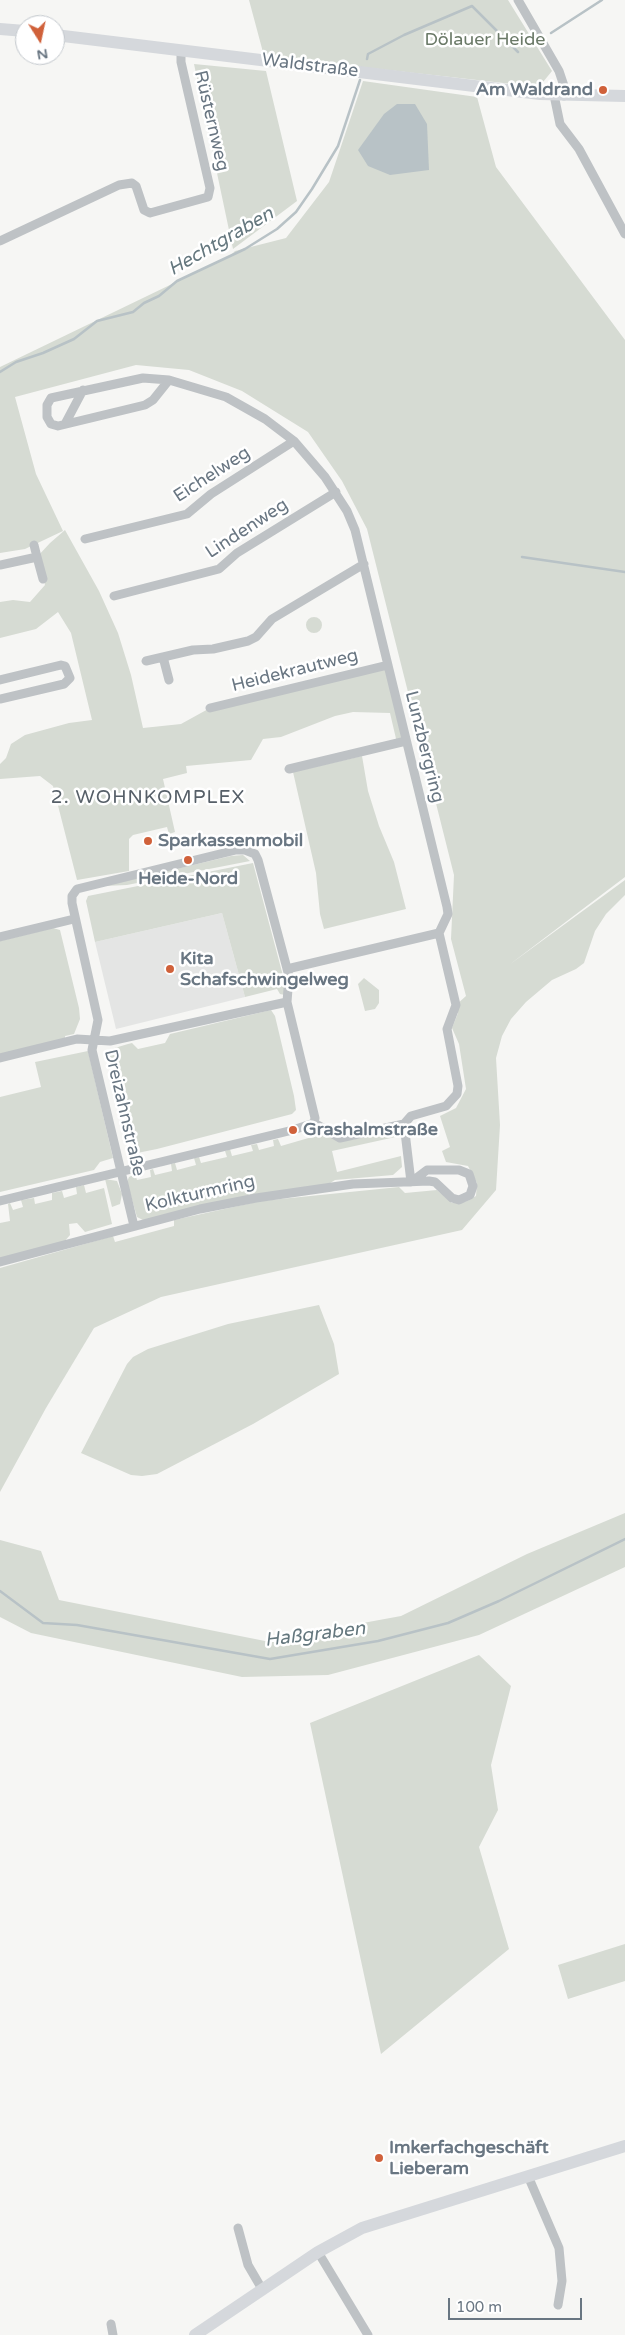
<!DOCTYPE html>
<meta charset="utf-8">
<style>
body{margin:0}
#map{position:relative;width:625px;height:2335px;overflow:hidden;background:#f6f6f4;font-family:"Varela Round",sans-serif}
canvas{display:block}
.north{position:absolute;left:15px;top:15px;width:50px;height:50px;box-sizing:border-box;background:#fff;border:1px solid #c3c8cd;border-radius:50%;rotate:170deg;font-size:14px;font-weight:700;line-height:20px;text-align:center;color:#697682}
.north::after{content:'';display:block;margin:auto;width:18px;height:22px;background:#d0613a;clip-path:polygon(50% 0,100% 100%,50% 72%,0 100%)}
.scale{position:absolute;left:448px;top:2298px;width:134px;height:22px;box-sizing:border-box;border:2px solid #697682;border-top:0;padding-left:6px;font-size:15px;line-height:18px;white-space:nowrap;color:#697682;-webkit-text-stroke:4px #fff;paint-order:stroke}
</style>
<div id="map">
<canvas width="625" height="2335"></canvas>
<div class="north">N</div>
<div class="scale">100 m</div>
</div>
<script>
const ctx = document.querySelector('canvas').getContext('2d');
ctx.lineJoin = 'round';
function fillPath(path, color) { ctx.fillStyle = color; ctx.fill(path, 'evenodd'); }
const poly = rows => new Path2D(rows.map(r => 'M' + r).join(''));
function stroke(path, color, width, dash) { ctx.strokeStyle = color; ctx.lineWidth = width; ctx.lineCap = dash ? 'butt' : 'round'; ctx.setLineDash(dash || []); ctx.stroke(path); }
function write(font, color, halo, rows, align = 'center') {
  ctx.font = font + ' "Varela Round",sans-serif'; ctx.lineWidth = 5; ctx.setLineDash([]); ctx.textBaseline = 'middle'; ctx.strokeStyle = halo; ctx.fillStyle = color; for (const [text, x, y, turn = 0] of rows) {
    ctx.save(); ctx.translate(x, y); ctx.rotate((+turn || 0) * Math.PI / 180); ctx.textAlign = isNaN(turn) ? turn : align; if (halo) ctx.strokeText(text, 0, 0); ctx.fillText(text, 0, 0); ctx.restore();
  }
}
const built = poly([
 [222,913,245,997,116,1029,95,942]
]);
const green = poly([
 [249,0,508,0,552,71,539,87,264,56],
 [194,64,266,71,297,201,233,249],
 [363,81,477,97,496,167,625,340,625,877,509,965,625,880,625,895,606,914,595,931,584,963,576,969,552,980,526,1002,511,1019,502,1036,496,1058,500,1125,496,1190,462,1230,161,1297,94,1328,46,1408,0,1492,0,1268,113,1236,115,1242,174,1226,174,1220,261,1201,399,1187,405,1193,437,1190,452,1203,465,1202,476,1196,477,1183,468,1166,446,1162,442,1151,450,1147,440,1116,456,1108,466,1089,459,1044,452,1028,458,1013,456,1005,466,996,451,939,454,875,367,529,342,481,308,432,242,391,189,370,136,365,15,397,36,474,63,531,25,549,0,553,0,367,230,256,235,251,286,238,329,182],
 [65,530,99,591,118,633,131,675,143,728,181,724,210,708,388,665,406,741,397,743,390,713,353,712,335,716,281,737,263,739,251,760,186,766,187,773,163,779,175,832,169,834,167,827,133,835,129,839,129,871,77,880,53,786,40,776,0,779,0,764,6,758,11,744,25,735,69,723,92,720,71,633,58,612,36,629,0,638,0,602,13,600,30,602,45,585,37,557,50,543],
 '306 625a8 8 0 1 1 16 0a8 8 0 1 1-16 0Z',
 [362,756,368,791,379,826,394,862,406,909,324,929,320,914,316,873,293,772],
 [243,855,250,861,127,885,104,886,231,856],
 [253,863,286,987,285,995,280,994,277,989,245,997,222,913,95,942,86,901,88,896],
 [53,928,60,930,79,1008,80,1019,74,1034,65,1036,65,1039,0,1054,0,941],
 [364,978,379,990,379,1003,375,1009,365,1011,358,984],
 [271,1010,275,1016,294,1096,296,1110,292,1114,157,1149,137,1153,134,1152,108,1050,128,1044,132,1043,138,1049,165,1043,170,1034],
 [88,1051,113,1158,100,1162,94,1170,0,1192,0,1097,41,1087,35,1062],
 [311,1131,344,1141,396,1132,400,1136,332,1151,337,1172,401,1156,402,1167,393,1175,335,1180,327,1185,143,1220,137,1217,127,1182,129,1177,135,1174,137,1180,151,1177,150,1170,153,1169,155,1175,172,1171,171,1164,175,1163,177,1170,196,1165,194,1158,199,1157,201,1163,227,1157,225,1151,230,1149,232,1156,253,1151,251,1145,257,1144,259,1150,274,1146,273,1140,278,1139,281,1146,312,1137],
 [105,1179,117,1181,122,1194,120,1204,112,1207],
 [84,1185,86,1193,104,1188,112,1224,85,1232,77,1223,69,1224,70,1235,64,1242,0,1259,0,1223,10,1221,8,1204,10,1203,13,1210,23,1207,21,1200,34,1198,35,1204,52,1200,52,1193,62,1191,64,1198,77,1194,76,1187],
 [319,1305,334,1344,339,1374,253,1424,157,1474,142,1476,131,1475,81,1453,127,1364,133,1357,148,1349,228,1324],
 [625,1513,625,1567,479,1635,328,1675,242,1677,31,1633,0,1617,0,1540,41,1551,59,1600,265,1641,401,1616,527,1554],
 [479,1655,511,1686,491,1765,498,1810,479,1847,509,1949,381,2054,310,1723],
 [625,1944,625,1981,568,1999,558,1965]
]);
const water = poly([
 [397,104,415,104,427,124,429,170,390,175,368,166,358,150,384,114]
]);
const stream = poly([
 [551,33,602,0],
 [367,59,368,54,404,35,472,6,518,52],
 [0,372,16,362,43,353,74,339,97,321,133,312,144,303,159,296,177,281,245,249,277,229,296,212,312,189,338,146,360,80],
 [522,557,625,572],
 [0,1591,43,1623,77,1625,270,1659,378,1641,448,1623,499,1601,625,1539]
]);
const street = poly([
 [518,0,559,71,564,86,564,96],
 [554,95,560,124,579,149,625,234],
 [0,241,119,185,132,183,136,186,144,210,150,213,208,197,210,188,181,62,181,50],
 [169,380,153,400,145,405,58,426,51,424,47,417,47,405,51,398,143,378,169,380,226,397,265,419,294,441,325,477,347,511,355,530,447,907,448,914,439,933,456,1005,447,1029,458,1086,457,1094,446,1106,411,1116,404,1124,411,1182],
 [65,424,83,390],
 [85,539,187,514,211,494,294,441],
 [37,557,43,579],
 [0,565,37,557,34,545],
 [114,596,219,569,237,553,336,492],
 [163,657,169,680],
 [146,661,193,650,213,649,248,641,256,637,272,619,364,564],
 [0,680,61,665,65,666,70,678,64,684,0,699],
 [210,708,388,665],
 [289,769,406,741],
 [0,937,74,919],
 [287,969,439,933],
 [0,1058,77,1039,110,1041,287,1002],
 [314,1123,340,1138,404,1124],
 [0,1201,293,1130,314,1123],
 [134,1226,92,1050,98,1020,72,903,72,896,77,889,236,850,245,850,255,854,258,860,289,976,287,1002,315,1118,314,1123],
 [0,1262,200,1209,256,1198,353,1184,429,1181,435,1182,452,1198,459,1200,470,1195,473,1186,469,1174,459,1170,427,1170,411,1182],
 [528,2176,559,2248,562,2281,558,2305],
 [238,2228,248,2265,262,2289],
 [318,2252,368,2335],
 [111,2324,113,2335]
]);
const secondary = poly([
 [0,29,25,31],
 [55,35,540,94,625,96],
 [195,2335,318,2252,362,2228,625,2146]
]);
const markers = [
 [603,90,5,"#d0613a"],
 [148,841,5,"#d0613a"],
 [188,860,5,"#d0613a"],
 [170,969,5,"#d0613a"],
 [293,1130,5,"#d0613a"],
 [379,2158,5,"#d0613a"]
];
const parkNames = [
 ["Dölauer Heide",485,40]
];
const streetNames = [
 ["Waldstraße",310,66,7],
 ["Rüsternweg",211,121,77],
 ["Eichelweg",212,475,-33],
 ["Lindenweg",247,529,-33],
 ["Heidekrautweg",295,671,-14],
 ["Lunzbergring",424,747,76],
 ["Dreizahnstraße",124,1113,77],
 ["Kolkturmring",200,1194,-13]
];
const poiNames = [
 ["Am Waldrand",593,90,"right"],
 ["Sparkassenmobil",158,841],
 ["Heide-Nord",188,879,"center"],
 ["Kita",180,959],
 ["Schafschwingelweg",180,980],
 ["Grashalmstraße",303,1130],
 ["Imkerfachgeschäft",389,2148],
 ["Lieberam",389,2169]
];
const waterNames = [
 ["Hechtgraben",221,242,-30],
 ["Haßgraben",315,1635,-7]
];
const neighbourhoodNames = [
 ["2. WOHNKOMPLEX",148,798]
];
fillPath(built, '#e4e5e4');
fillPath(green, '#d6dbd3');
fillPath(water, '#b8c2c6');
stroke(stream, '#b8c2c6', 2.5);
stroke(street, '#bec2c5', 9);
stroke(secondary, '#d5d8dc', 12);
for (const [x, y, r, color] of markers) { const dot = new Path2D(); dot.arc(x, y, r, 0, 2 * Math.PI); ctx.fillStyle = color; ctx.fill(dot); stroke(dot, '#fff', 2); }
write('18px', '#6a7967', '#fff', parkNames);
write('18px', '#697682', '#fff', streetNames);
write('bold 18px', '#697682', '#fff', poiNames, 'left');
write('italic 19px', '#64777e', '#fff', waterNames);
ctx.letterSpacing = '1px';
write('19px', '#565f68', '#fff', neighbourhoodNames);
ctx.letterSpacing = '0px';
</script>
